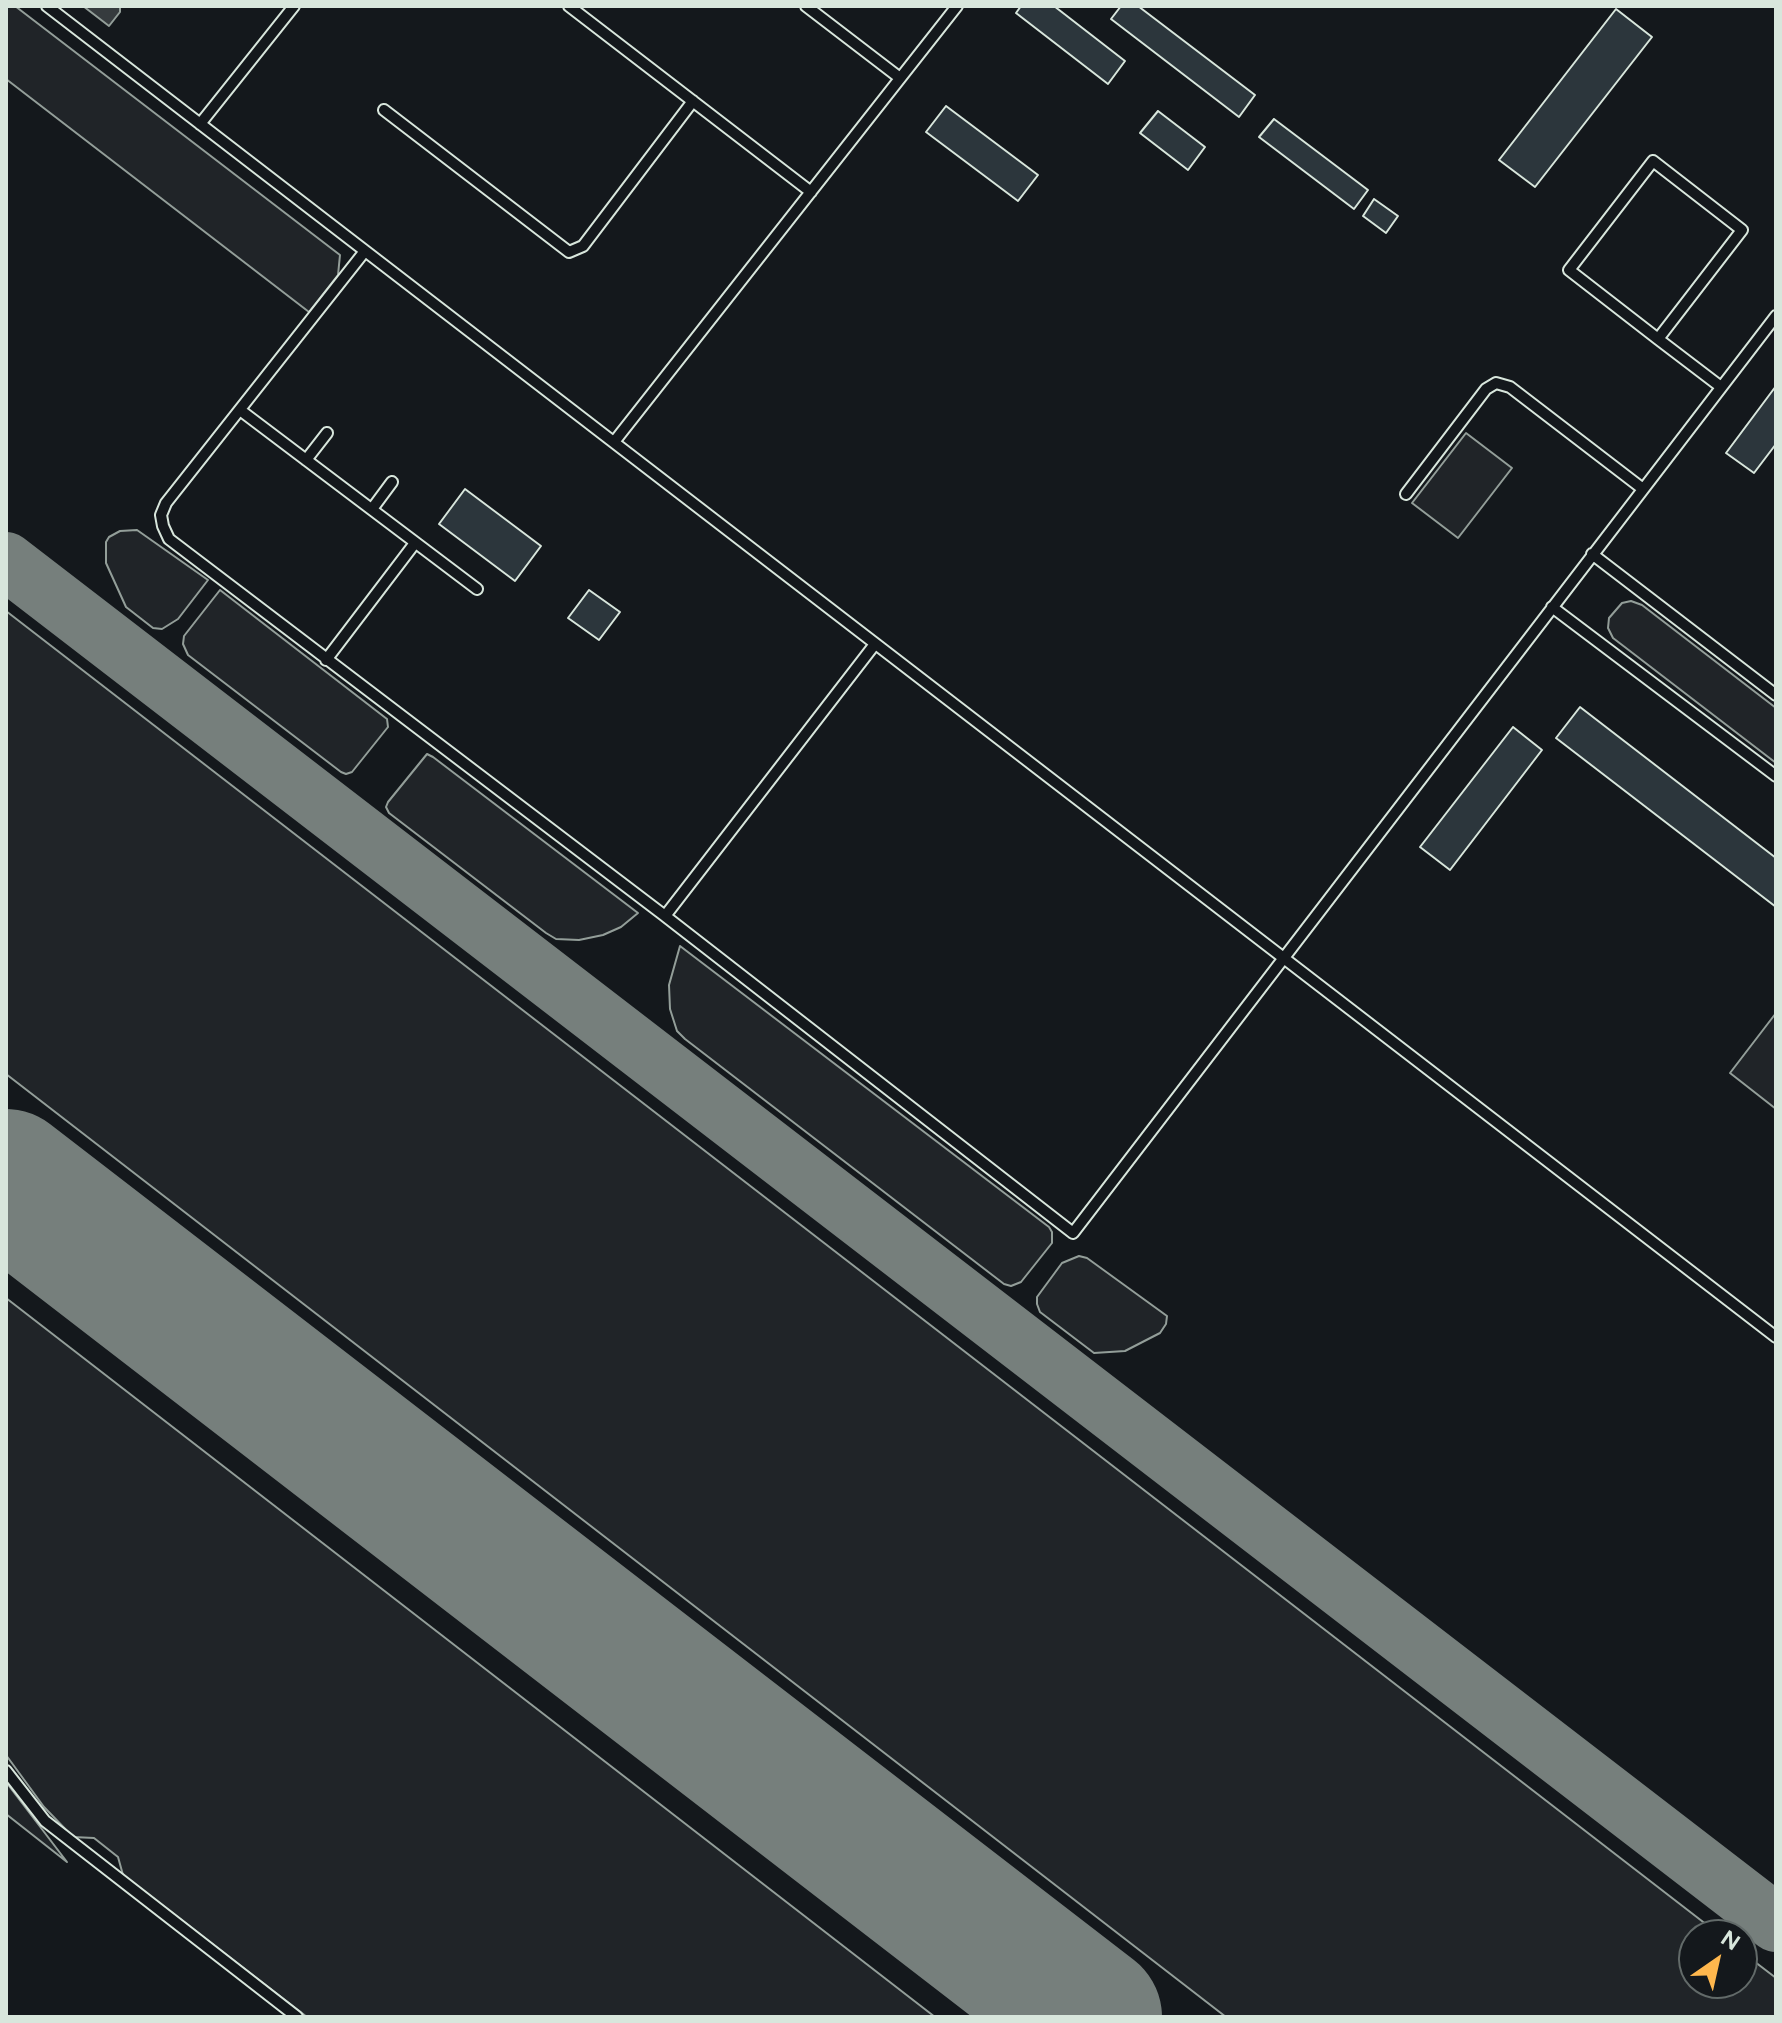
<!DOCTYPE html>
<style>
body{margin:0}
#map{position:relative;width:1782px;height:2023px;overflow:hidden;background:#14181c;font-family:Figtree,sans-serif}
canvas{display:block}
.frame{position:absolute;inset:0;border:8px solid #d8e6dc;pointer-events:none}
.north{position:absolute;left:1678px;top:1919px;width:80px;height:80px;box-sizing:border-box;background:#14181c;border:2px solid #626a69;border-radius:50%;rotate:34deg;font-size:22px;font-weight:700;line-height:32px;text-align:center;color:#d8e6dc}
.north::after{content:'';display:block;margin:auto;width:28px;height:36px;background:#ffb74d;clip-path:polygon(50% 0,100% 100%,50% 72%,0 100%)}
</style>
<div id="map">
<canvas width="1782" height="2023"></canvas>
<div class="frame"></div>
<div class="north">N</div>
</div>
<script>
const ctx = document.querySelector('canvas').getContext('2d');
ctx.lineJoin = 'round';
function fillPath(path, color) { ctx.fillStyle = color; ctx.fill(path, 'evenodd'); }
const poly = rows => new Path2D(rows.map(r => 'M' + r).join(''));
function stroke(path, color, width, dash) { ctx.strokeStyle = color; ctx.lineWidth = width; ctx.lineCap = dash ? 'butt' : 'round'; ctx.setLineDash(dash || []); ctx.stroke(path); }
const green = poly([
 [6,6,15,6,340,255,338,275,309,312,6,79,6,6],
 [1466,433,1512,468,1458,538,1412,503,1466,433],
 [137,530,208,580,178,619,162,629,153,628,126,607,106,563,106,542,109,537,120,531,137,530],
 [220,590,387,719,388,727,352,772,346,774,341,772,188,655,183,644,184,636,220,590],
 [1631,601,1642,605,1776,708,1776,763,1613,638,1608,628,1609,618,1622,603,1631,601],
 [6,611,1720,1935,1694,1935,1694,1983,1742,1983,1742,1952,1776,1978,1776,2017,1226,2017,6,1074,6,611],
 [427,754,433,757,638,913,621,927,603,935,579,940,556,939,546,933,389,813,386,807,388,802,427,754],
 [680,946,1049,1227,1052,1232,1052,1243,1021,1282,1011,1286,1004,1284,685,1039,677,1031,670,1009,669,985,680,946],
 [1776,1013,1776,1109,1730,1073,1776,1013],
 [1079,1256,1087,1258,1167,1316,1166,1324,1160,1333,1125,1351,1094,1353,1040,1312,1037,1304,1037,1297,1062,1263,1079,1256],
 [6,1298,935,2017,307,2017,123,1875,118,1857,94,1838,73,1837,44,1807,6,1755,6,1298],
 [6,1782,67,1862,6,1814,6,1782]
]);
const water = poly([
 [83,6,120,6,120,12,109,26,83,6]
]);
const taxiway = poly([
 [6,561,1776,1923]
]);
const runway = poly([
 [6,1181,1090,2017]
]);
const building = poly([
 [1021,6,1054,6,1125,61,1108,84,1016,13,1021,6],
 [1121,6,1138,6,1255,95,1239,117,1111,19,1121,6],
 [1616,9,1652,37,1535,187,1499,160,1616,9],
 [946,106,1038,175,1018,201,926,132,946,106],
 [1158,111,1205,147,1188,170,1140,133,1158,111],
 [1274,119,1368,190,1354,209,1259,137,1274,119],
 [1374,199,1398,216,1386,233,1363,216,1374,199],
 [1776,386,1776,444,1754,473,1726,453,1776,386],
 [465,489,541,546,515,581,439,524,465,489],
 [589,590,620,612,599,640,568,618,589,590],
 [1580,707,1776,858,1776,907,1556,738,1580,707],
 [1513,727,1542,750,1450,870,1420,847,1513,727]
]);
const lane = poly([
 [47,6,1776,1337],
 [569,6,811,192],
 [806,6,900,78],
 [384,110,569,252,583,246,693,101],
 [200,124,294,6],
 [365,251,166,503,161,515,163,526,169,539,665,916],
 [1658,339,1742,230,1653,161,1569,270,1658,339,1721,387],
 [240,410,477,589],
 [614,442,957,6],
 [306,460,327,433],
 [1406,494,1486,389,1496,383,1510,387,1643,489],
 [372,509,392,482],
 [1592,554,1776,695],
 [1552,607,1776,776],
 [875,644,665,916,1073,1233,1776,316],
 [326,660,415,543],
 [6,1771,45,1821,297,2017]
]);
fillPath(green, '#202428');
stroke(green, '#939e99', 2);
fillPath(water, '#363b3e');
stroke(water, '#939e99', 2);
stroke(taxiway, '#767f7c', 58);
stroke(runway, '#767f7c', 144);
fillPath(building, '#2c363c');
stroke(building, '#d8e6dc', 2);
stroke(lane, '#d8e6dc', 14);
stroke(lane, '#14181c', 10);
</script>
